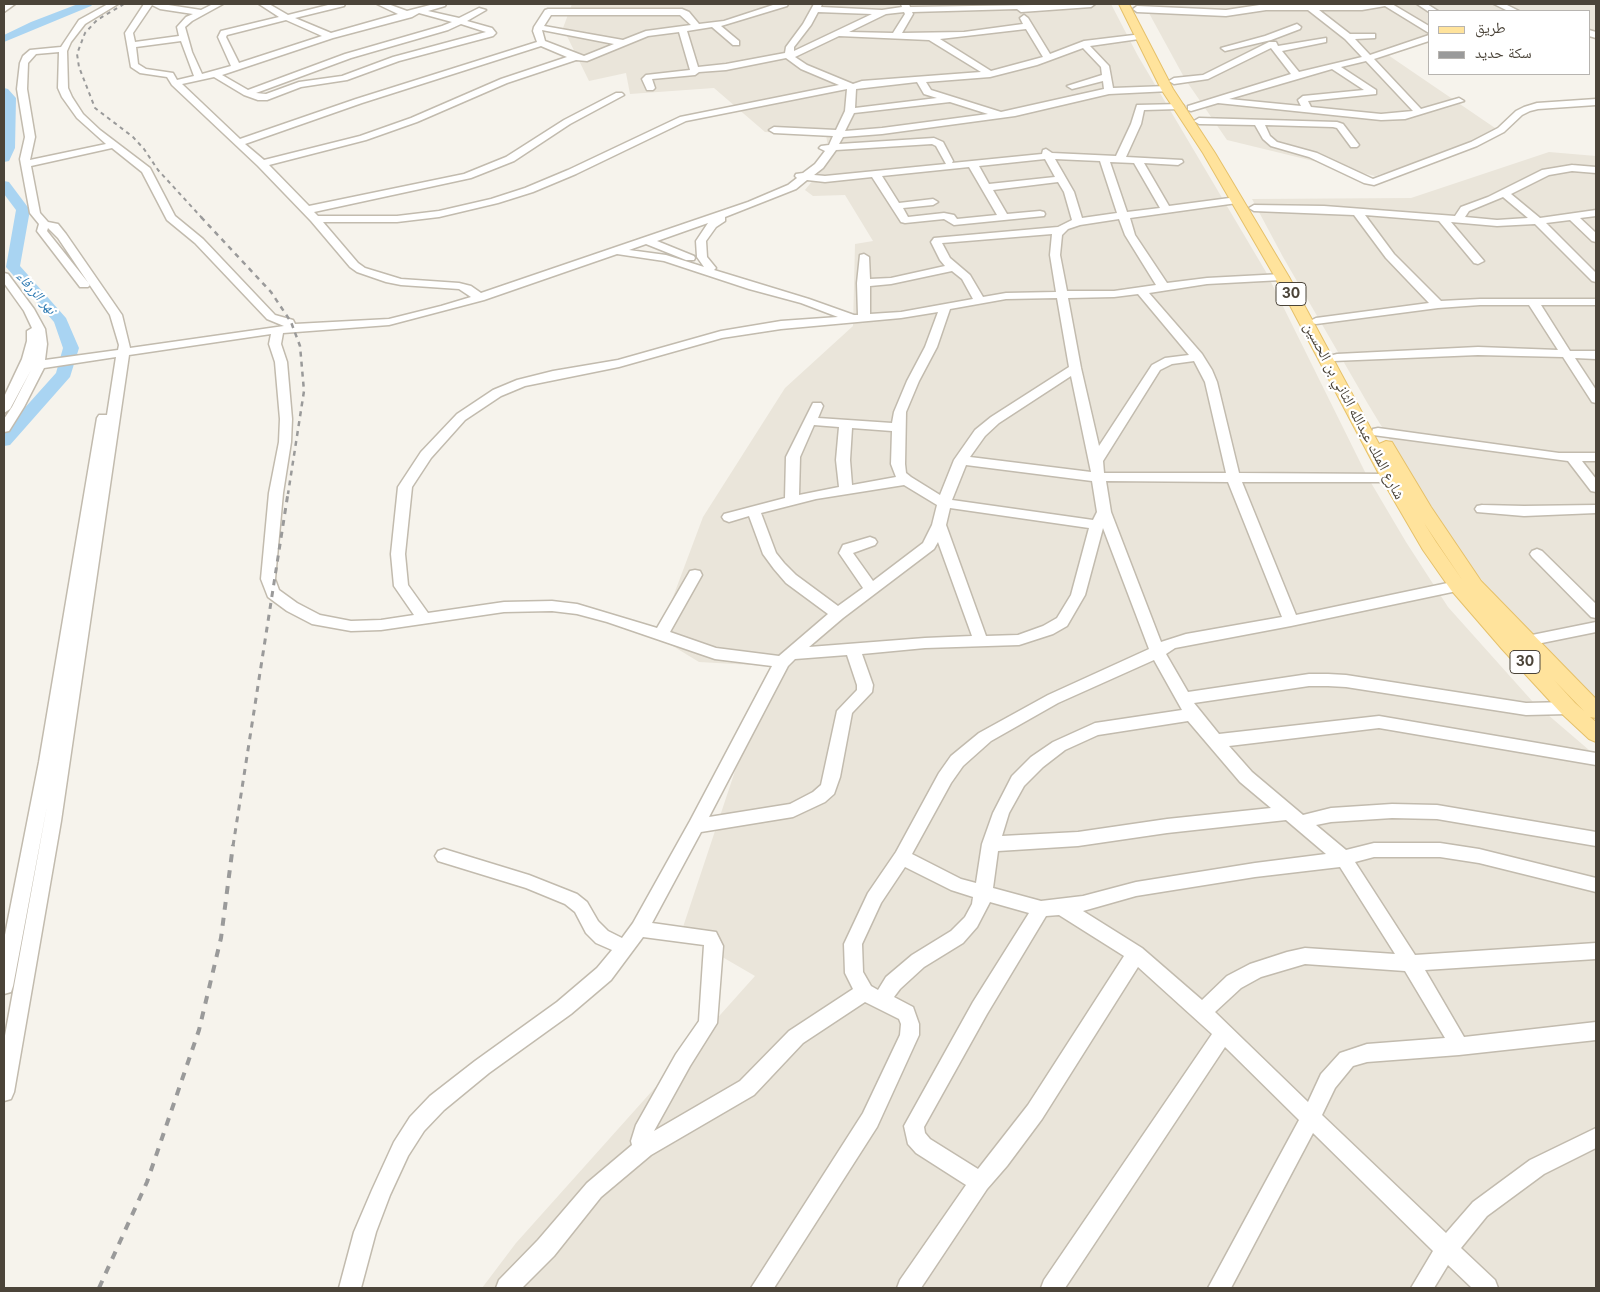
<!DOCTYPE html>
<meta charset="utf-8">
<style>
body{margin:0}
#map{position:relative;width:1600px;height:1292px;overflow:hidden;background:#f6f3ec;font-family:Inter,"Noto Naskh Arabic",sans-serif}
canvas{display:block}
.frame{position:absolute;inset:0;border:5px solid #4b4439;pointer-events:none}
.legend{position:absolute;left:1428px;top:10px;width:162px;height:65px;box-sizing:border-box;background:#fff;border:1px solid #b7b4b0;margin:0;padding:6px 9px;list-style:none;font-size:15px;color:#4b4439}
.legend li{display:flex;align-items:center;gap:10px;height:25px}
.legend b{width:25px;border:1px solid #b7b4b0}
</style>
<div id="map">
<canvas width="1600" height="1292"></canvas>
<div class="frame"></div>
<ul class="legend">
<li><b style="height:6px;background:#ffe39c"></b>طريق</li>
<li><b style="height:6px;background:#9a9a9a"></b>سكة حديد</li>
</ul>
</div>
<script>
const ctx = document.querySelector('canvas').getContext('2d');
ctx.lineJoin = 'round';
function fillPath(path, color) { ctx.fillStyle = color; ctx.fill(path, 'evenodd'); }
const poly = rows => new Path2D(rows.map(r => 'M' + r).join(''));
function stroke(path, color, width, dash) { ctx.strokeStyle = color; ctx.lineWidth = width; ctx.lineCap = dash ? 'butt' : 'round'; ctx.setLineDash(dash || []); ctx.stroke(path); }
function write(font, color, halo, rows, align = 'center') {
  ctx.font = font + ' Inter,"Noto Naskh Arabic",sans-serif'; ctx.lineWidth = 4.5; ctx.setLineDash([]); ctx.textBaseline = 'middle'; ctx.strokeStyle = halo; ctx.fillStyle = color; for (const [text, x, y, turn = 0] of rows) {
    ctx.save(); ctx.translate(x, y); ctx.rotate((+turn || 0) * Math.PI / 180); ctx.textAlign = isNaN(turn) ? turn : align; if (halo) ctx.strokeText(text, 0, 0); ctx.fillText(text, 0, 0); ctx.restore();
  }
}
const residential = poly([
 [572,4,1111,4,1138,56,1266,272,1367,476,1406,542,1448,607,1533,702,1596,756,1596,1288,482,1288,516,1243,755,976,681,933,770,666,699,662,658,637,703,517,785,388,853,326,855,244,873,241,845,195,813,196,805,190,830,159,826,135,765,132,714,88,630,94,626,73,589,81,563,28],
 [1144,4,1596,4,1596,38,1589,36,1589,11,1429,11,1429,39,1388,55,1498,130,1426,160,1375,176,1227,140,1185,79],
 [1549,152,1596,156,1596,701,1548,656,1459,554,1368,404,1283,257,1252,199,1411,198]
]);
const river = poly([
 [78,4,93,4,91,6,4,42,4,35,31,22,78,4],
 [4,88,8,89,16,98,15,148,9,161,4,162,4,88],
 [4,181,9,182,30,210,20,266,66,318,79,348,70,377,10,445,4,446,4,431,56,373,63,348,54,322,6,267,16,210,4,194,4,181]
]);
const minor = poly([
 [6,4,15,4,4,12,4,6,6,4],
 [108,4,118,4,85,24,71,42,67,51,68,88,72,97,83,114,100,130,150,168,175,216,203,239,275,315,293,320,295,324,389,319,441,306,471,297,459,289,401,285,386,282,357,272,350,267,311,221,258,166,172,85,167,77,140,73,131,67,125,33,144,4,162,4,201,10,213,4,223,4,192,21,185,27,192,52,202,74,231,66,218,37,221,31,279,17,259,4,269,4,288,15,332,4,345,4,344,6,295,18,331,33,398,14,377,4,388,4,407,11,434,4,446,4,445,6,428,11,459,18,479,8,486,10,467,21,492,28,496,33,493,36,399,61,347,80,301,87,267,100,258,100,244,95,214,77,182,84,240,139,356,99,537,42,533,31,534,27,545,10,548,9,682,9,689,12,699,24,724,21,776,4,788,4,787,6,721,26,739,41,739,45,733,45,712,27,687,31,698,67,726,64,785,53,786,47,803,24,814,4,822,4,821,7,882,10,902,7,901,4,909,4,910,7,1095,4,1091,7,1021,12,1017,9,912,12,913,14,902,33,964,32,1023,24,1020,18,1024,15,1028,18,1050,54,1084,41,1142,34,1142,38,1139,39,1090,46,1109,66,1113,88,1167,86,1170,87,1170,91,1109,94,1015,116,882,134,843,137,839,144,934,138,943,142,953,161,952,163,1042,154,1043,150,1046,149,1052,153,1116,156,1131,124,1137,105,1182,104,1184,106,1179,109,1144,110,1141,124,1126,157,1182,160,1183,162,1178,165,1144,163,1169,206,1237,197,1242,200,1237,203,1130,218,1135,235,1167,283,1207,278,1282,274,1288,277,1282,280,1207,284,1149,293,1202,354,1212,370,1217,382,1239,473,1389,474,1396,478,1389,482,1242,482,1296,615,1457,581,1462,582,1464,586,1462,590,1457,591,1291,626,1175,648,1166,654,1188,692,1309,674,1328,674,1346,675,1526,703,1568,702,1574,704,1576,708,1574,712,1568,714,1526,715,1346,687,1328,686,1309,686,1194,703,1219,734,1379,716,1596,753,1596,765,1379,728,1229,746,1252,772,1303,815,1331,808,1392,804,1437,805,1596,832,1596,846,1437,819,1392,818,1331,822,1316,825,1346,850,1374,843,1440,843,1479,849,1596,878,1596,892,1479,863,1440,857,1374,857,1355,862,1415,955,1596,943,1596,959,1425,970,1464,1037,1596,1022,1596,1040,1459,1055,1367,1062,1353,1066,1335,1088,1322,1115,1446,1233,1473,1202,1530,1160,1596,1128,1596,1148,1544,1174,1487,1216,1461,1248,1495,1280,1498,1288,1472,1288,1448,1265,1434,1288,1411,1288,1433,1251,1313,1133,1231,1288,1208,1288,1299,1120,1225,1047,1065,1288,1041,1288,1044,1280,1212,1034,1138,967,1042,1119,1007,1166,987,1189,921,1288,897,1288,900,1280,966,1185,916,1153,908,1144,904,1126,973,1002,1029,913,990,902,977,927,963,943,924,967,900,989,894,997,913,1007,919,1024,919,1035,877,1127,774,1288,751,1288,863,1113,900,1035,901,1024,899,1019,865,1002,803,1043,754,1095,651,1155,601,1197,554,1256,522,1288,496,1288,499,1280,538,1240,587,1183,632,1145,631,1141,636,1125,676,1054,699,1021,704,945,643,937,611,980,571,1014,489,1073,444,1110,424,1131,408,1156,390,1195,376,1232,361,1288,339,1288,354,1232,372,1190,394,1142,410,1117,430,1096,475,1061,557,1002,597,968,612,950,596,943,586,933,575,912,565,904,526,888,438,861,435,856,438,851,444,849,529,875,577,894,587,902,598,921,608,931,622,938,633,923,690,821,772,666,715,659,607,622,577,614,552,611,504,612,381,630,351,631,312,624,287,611,268,597,261,579,269,493,279,442,280,419,275,362,269,344,271,334,129,355,61,821,14,1092,11,1099,4,1101,4,1041,47,806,13,986,11,992,4,994,4,940,39,762,97,418,99,415,107,415,116,357,44,368,24,407,9,431,4,432,4,419,12,407,31,370,10,409,4,413,4,397,22,359,27,341,27,331,32,328,24,311,4,283,4,273,8,274,34,309,45,329,47,344,45,360,118,350,119,345,110,315,58,238,48,228,47,231,90,285,88,287,80,287,37,231,39,224,30,213,20,159,25,137,17,89,20,63,23,56,30,50,61,47,79,20,108,4],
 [152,5,160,9,193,14,186,17,177,27,179,36,135,42,133,33,152,5],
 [818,12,872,14,794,51,794,47,811,25,818,12],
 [904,12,905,14,893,33,849,32,886,14,904,12],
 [419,13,452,22,442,26,345,54,248,90,222,75,333,38,412,17,419,13],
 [551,15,680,15,691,25,646,31,623,40,544,26,551,15],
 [286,20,322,36,239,63,226,37,227,35,286,20],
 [461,24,486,32,393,57,342,76,299,82,266,94,256,93,351,58,448,30,461,24],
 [1026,29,1043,57,991,71,940,39,1026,29],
 [542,30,614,44,584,56,545,41,542,30],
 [679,32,690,70,646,75,642,79,647,90,653,90,655,88,652,79,695,75,699,72,726,70,786,58,801,69,839,85,680,117,568,170,525,188,491,199,439,211,397,216,318,216,314,212,471,178,514,161,570,124,624,95,622,93,616,93,564,120,506,157,464,174,309,206,269,165,366,140,417,122,507,83,576,60,587,61,648,36,679,32],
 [839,36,929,40,981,72,862,81,853,84,807,65,795,57,839,36],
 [181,41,194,76,177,80,173,73,146,69,138,64,136,47,181,41],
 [541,46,567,57,501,79,411,118,360,136,264,160,245,144,362,103,541,46],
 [1083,48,1101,67,1102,75,1067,86,1072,89,1103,81,1104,89,1001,112,931,90,926,82,990,77,1037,65,1083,48],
 [59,52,58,88,62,97,77,118,106,144,30,160,35,137,27,89,28,63,36,54,59,52],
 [917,82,924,94,937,98,855,108,856,89,917,82],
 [847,89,845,111,836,130,774,127,769,130,774,133,833,136,829,145,821,146,819,148,825,151,815,164,803,173,796,174,795,176,797,178,788,185,748,202,481,293,471,286,459,283,401,279,365,268,358,263,323,222,397,222,439,217,498,203,533,192,576,174,686,121,847,89],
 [950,102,988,114,882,128,845,131,854,113,950,102],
 [932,144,936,146,946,164,825,176,814,175,823,168,836,150,932,144],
 [112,148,142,172,167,220,195,243,267,319,284,326,130,348,122,315,66,234,58,224,48,222,40,213,31,166,112,148],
 [1045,159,1055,177,989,184,979,166,1045,159],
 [1055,159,1100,161,1117,213,1082,218,1074,192,1055,159],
 [1110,162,1134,163,1160,208,1127,212,1110,162],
 [969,167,997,215,957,219,954,215,944,213,908,217,903,208,933,205,938,202,933,199,899,203,882,176,969,167],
 [872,177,901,222,905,223,944,219,954,225,1044,216,1045,214,1044,212,1040,211,1007,214,993,190,1058,182,1064,192,1072,220,1058,227,934,238,931,242,940,260,945,266,891,278,870,279,869,257,864,254,860,255,857,283,858,315,854,315,809,299,714,270,716,268,707,257,706,241,716,227,725,221,725,217,796,189,807,180,825,182,872,177],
 [1119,219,1125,235,1156,285,1114,291,1067,291,1060,255,1062,235,1068,229,1080,225,1119,219],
 [708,223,696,241,697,257,704,267,666,255,629,250,646,244,686,260,694,260,695,258,694,256,657,241,708,223],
 [1052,234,1050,255,1056,292,1006,293,983,297,970,275,950,258,942,243,1052,234],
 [617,254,664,261,749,289,801,303,838,317,781,321,721,331,618,360,553,371,517,380,493,390,457,414,421,452,398,487,391,554,394,586,414,615,381,620,351,621,320,615,297,603,279,590,275,579,283,493,291,442,292,419,287,362,281,344,283,333,389,325,484,300,617,254],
 [952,271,962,279,973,299,901,312,870,314,870,286,891,284,952,271],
 [1138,294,1189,355,1165,358,1152,365,1099,446,1081,368,1068,298,1114,297,1138,294],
 [1057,298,1069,367,991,417,975,430,954,460,940,495,911,477,906,473,905,464,906,412,919,381,937,347,950,309,1006,299,1057,298],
 [938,312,925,347,907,381,894,412,892,423,818,418,823,406,821,403,813,403,786,457,785,498,724,514,722,517,724,520,729,522,749,516,763,554,774,569,786,583,828,614,779,656,716,648,670,632,702,575,700,571,695,570,690,571,657,628,577,604,552,601,504,602,428,613,408,585,405,554,412,487,431,458,465,420,501,396,525,386,619,367,722,338,781,329,901,318,938,312],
 [1194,361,1205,382,1226,473,1104,473,1103,461,1160,370,1172,364,1194,361],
 [1071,376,1091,472,970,457,985,436,999,423,1071,376],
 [814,425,839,427,836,460,839,487,799,495,800,457,814,425],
 [852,428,892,431,891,464,896,477,852,485,850,460,852,428],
 [966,465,1092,481,1097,512,1093,520,952,500,966,465],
 [1106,481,1228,482,1282,617,1186,634,1161,642,1111,512,1106,481],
 [904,485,937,505,932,525,923,543,873,581,853,553,875,545,877,542,875,539,870,537,843,545,839,553,863,588,838,606,796,575,784,563,776,553,761,513,816,499,904,485],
 [950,508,1089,528,1071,595,1057,618,1043,626,1018,635,986,636,946,525,950,508],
 [1103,528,1149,649,1048,695,979,733,951,756,939,773,896,852,868,893,844,944,845,973,853,989,789,1031,740,1081,654,1131,690,1066,717,1023,723,946,716,932,652,923,701,832,793,817,825,802,834,794,840,777,852,713,872,692,873,685,862,654,925,648,1019,645,1053,634,1067,626,1085,595,1103,528],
 [938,542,972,636,925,638,809,647,843,618,934,549,938,542],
 [847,655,857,685,857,690,837,711,821,785,813,792,790,804,709,817,788,666,795,659,847,655],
 [1154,660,1182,710,1095,723,1053,742,1031,757,1012,776,993,813,982,844,976,883,961,879,912,854,951,783,963,766,991,741,1058,703,1154,660],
 [1188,721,1240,782,1271,808,1167,819,1078,832,1002,836,1009,813,1024,786,1043,767,1065,750,1098,735,1188,721],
 [1286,820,1326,854,1255,863,1136,882,1083,896,1041,901,993,888,998,851,1078,846,1167,833,1286,820],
 [905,867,951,890,973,897,972,904,965,917,951,931,912,955,886,977,878,990,871,986,863,972,862,944,881,903,905,867],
 [1340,867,1395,954,1305,948,1287,952,1250,964,1227,976,1202,1000,1142,948,1083,911,1136,896,1255,877,1340,867],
 [1059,915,1124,956,1028,1105,978,1169,930,1139,925,1133,924,1127,987,1014,1046,916,1059,915],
 [1305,964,1405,971,1445,1038,1367,1044,1340,1053,1321,1074,1308,1102,1215,1012,1241,988,1261,977,1305,964],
 [1266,4,1392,4,1429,26,1429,33,1385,6,1362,10,1319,10,1350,34,1375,34,1375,38,1355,39,1370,55,1429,35,1429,41,1374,59,1421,109,1459,98,1464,101,1405,119,1381,120,1218,103,1191,111,1188,110,1188,106,1291,74,1271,48,1208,79,1174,84,1169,81,1174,78,1203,75,1269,42,1276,42,1278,46,1326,38,1326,42,1282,51,1299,72,1362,57,1345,39,1308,10,1266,10,1226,16,1137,12,1133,9,1137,6,1226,10,1266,4],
 [1366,61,1413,111,1381,114,1311,107,1308,101,1376,94,1376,90,1341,67,1366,61],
 [1332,69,1364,90,1303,96,1298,100,1301,106,1229,99,1332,69],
 [1417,4,1427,4,1438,11,1429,12,1417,4],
 [1494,4,1505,4,1519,11,1508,11,1494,4],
 [1297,24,1301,27,1300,29,1271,40,1225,51,1221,48,1265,36,1297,24],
 [1589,30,1596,32,1596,38,1589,36,1589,30],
 [1596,99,1596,105,1538,109,1530,111,1522,115,1504,132,1477,146,1374,185,1364,183,1309,157,1271,146,1263,139,1255,125,1199,124,1194,121,1199,118,1337,122,1343,124,1359,145,1357,147,1351,147,1337,128,1333,127,1265,125,1270,136,1277,142,1317,153,1373,179,1471,142,1498,128,1516,111,1524,107,1537,103,1596,99],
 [1572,165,1596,167,1596,173,1572,171,1549,175,1511,194,1540,218,1596,210,1596,216,1580,218,1596,233,1596,242,1592,241,1570,220,1546,223,1596,273,1596,282,1592,281,1535,224,1497,226,1451,222,1484,261,1478,264,1474,263,1439,221,1365,215,1394,254,1441,301,1480,299,1596,299,1596,305,1541,305,1570,351,1596,351,1596,359,1575,358,1596,390,1596,403,1592,402,1563,357,1478,355,1333,361,1331,358,1333,355,1337,354,1478,347,1558,350,1529,305,1480,305,1438,308,1316,324,1312,323,1310,321,1316,318,1429,303,1386,258,1354,215,1254,211,1249,208,1254,205,1324,206,1455,216,1461,207,1488,197,1542,170,1572,165],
 [1503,197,1528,218,1497,220,1465,217,1469,211,1503,197],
 [1378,428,1559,453,1596,453,1596,461,1582,461,1596,479,1596,492,1591,491,1568,461,1373,435,1372,432,1373,429,1378,428],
 [1482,505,1524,506,1596,505,1596,513,1524,516,1477,512,1475,509,1477,506,1482,505],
 [1537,549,1542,551,1596,604,1596,618,1591,617,1532,557,1530,554,1532,551,1537,549],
 [1596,622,1596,632,1527,646,1522,645,1520,641,1522,637,1527,636,1596,622]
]);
const major = poly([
 [1119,4,1129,4,1173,89,1215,153,1289,277,1379,444,1386,441,1392,442,1431,507,1481,581,1596,699,1596,718,1590,717,1596,722,1596,742,1589,739,1561,713,1502,649,1451,590,1423,550,1381,478,1275,277,1203,153,1161,89,1119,4],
 [1424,523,1463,581,1436,542,1424,523],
 [1554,680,1584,711,1575,703,1554,680]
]);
const railFar3 = poly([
 [124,4,97,20,85,33,77,54,79,67,95,108,133,137,144,149,158,170,202,218]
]);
const railFar2 = poly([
 [201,217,271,292,291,322,300,346,304,391,288,494]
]);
const railFar1 = poly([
 [233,846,288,493]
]);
const rail = poly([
 [99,1288,147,1182,199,1030,221,938,233,845]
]);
const farWaternames = [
 ["نهر الزرقاء",36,293,48]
];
const shields = [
 [1291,294,30],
 [1525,662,30]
];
const shieldNames = [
 ["30",1291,294],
 ["30",1525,662]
];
const streetNames = [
 ["شارع الملك عبدالله الثاني بن الحسين",1354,411,62]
];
fillPath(residential, '#eae5da');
fillPath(river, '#a9d4f2');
stroke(minor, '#c2bbae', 3);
stroke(major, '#e6c16a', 2);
fillPath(minor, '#fff');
fillPath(major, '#ffe39c');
stroke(railFar3, '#9a9a9a', 2, [4, 4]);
stroke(railFar2, '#9a9a9a', 2.5, [5, 5]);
stroke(railFar1, '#9a9a9a', 3, [6, 6]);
stroke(rail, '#9a9a9a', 4, [8, 8]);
write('italic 14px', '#2e7ab2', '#fff', farWaternames);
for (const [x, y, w] of shields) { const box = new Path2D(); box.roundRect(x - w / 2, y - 11.5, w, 23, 4); ctx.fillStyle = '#fff'; ctx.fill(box); stroke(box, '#4b4439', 1); }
write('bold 14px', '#4b4439', null, shieldNames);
write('15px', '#4b4439', '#fff', streetNames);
</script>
